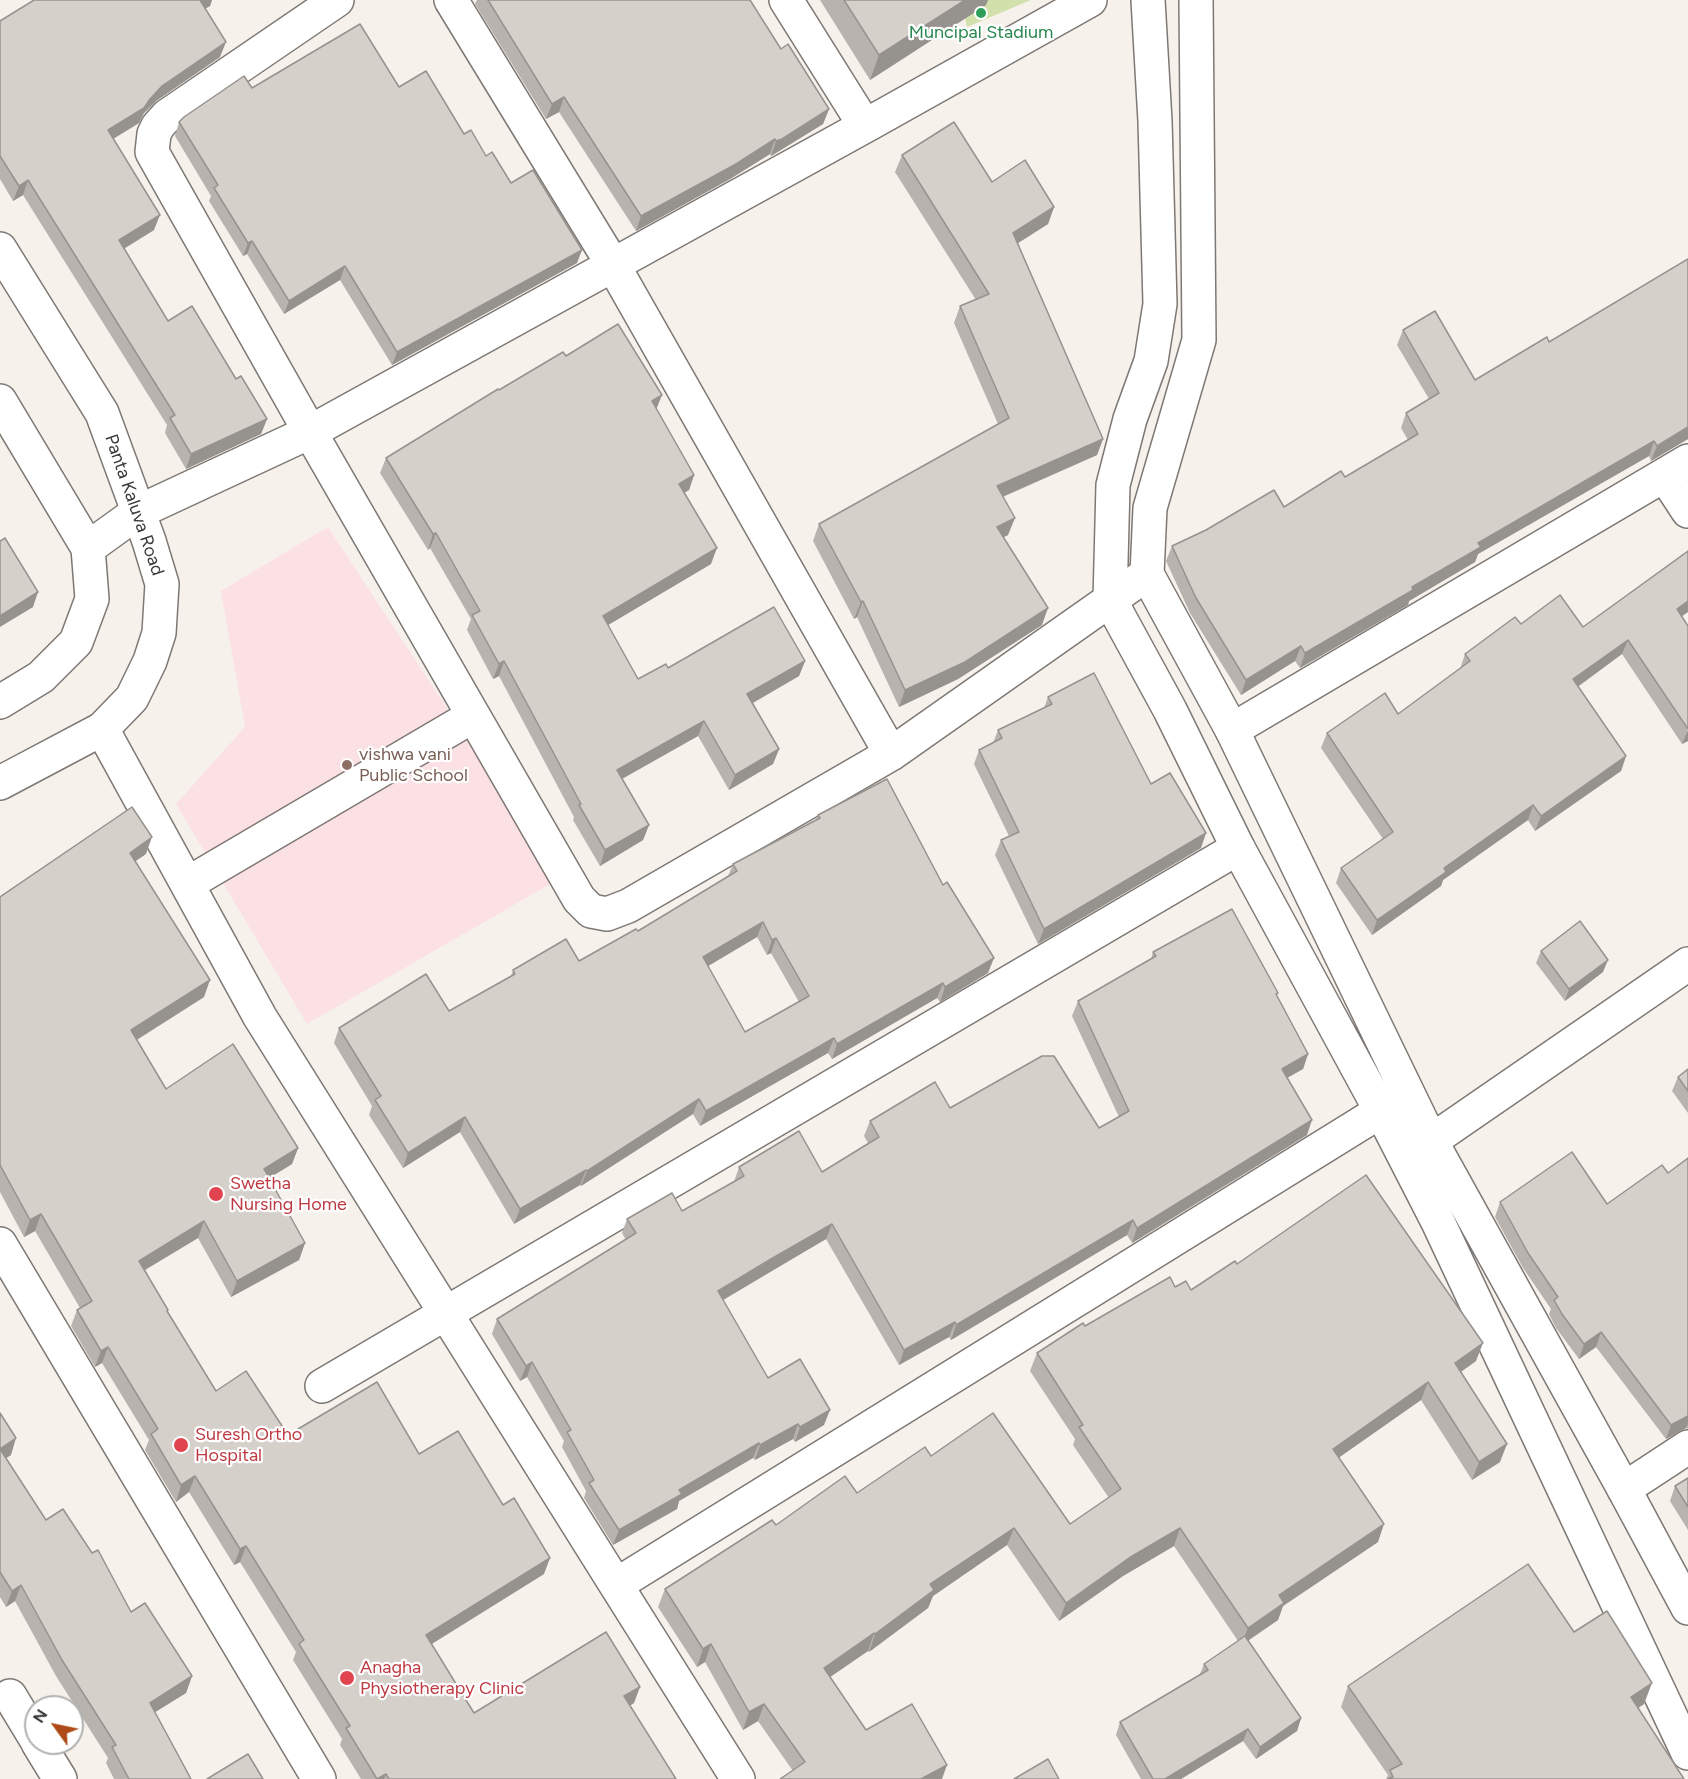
<!DOCTYPE html>
<style>
body{margin:0}
#map{position:relative;width:1688px;height:1779px;overflow:hidden;background:#f7f1ec;font-family:Figtree,sans-serif}
canvas{display:block}
.north{position:absolute;left:24px;top:1695px;width:60px;height:60px;box-sizing:border-box;background:#fff;border:2px solid #b1b1b0;border-radius:50%;rotate:303deg;font-size:16px;font-weight:700;line-height:24px;text-align:center;color:#3d3b39}
.north::after{content:'';display:block;margin:auto;width:21px;height:27px;background:#ae4a18;clip-path:polygon(50% 0,100% 100%,50% 72%,0 100%)}
</style>
<div id="map">
<canvas width="1688" height="1779"></canvas>
<div class="north">N</div>
</div>
<script>
const ctx = document.querySelector('canvas').getContext('2d');
ctx.lineJoin = 'round';
function fillPath(path, color) { ctx.fillStyle = color; ctx.fill(path, 'evenodd'); }
const poly = rows => new Path2D(rows.map(r => 'M' + r).join(''));
function stroke(path, color, width, dash) { ctx.strokeStyle = color; ctx.lineWidth = width; ctx.lineCap = dash ? 'butt' : 'round'; ctx.setLineDash(dash || []); ctx.stroke(path); }
function write(font, color, halo, rows, align = 'center') {
  ctx.font = font + ' Figtree,sans-serif'; ctx.lineWidth = 4.5; ctx.setLineDash([]); ctx.textBaseline = 'middle'; ctx.strokeStyle = halo; ctx.fillStyle = color; for (const [text, x, y, turn = 0] of rows) {
    ctx.save(); ctx.translate(x, y); ctx.rotate((+turn || 0) * Math.PI / 180); ctx.textAlign = isNaN(turn) ? turn : align; if (halo) ctx.strokeText(text, 0, 0); ctx.fillText(text, 0, 0); ctx.restore();
  }
}
const education = poly([
 [328,527,559,879,307,1024,176,804,245,727,221,591]
]);
const green = poly([
 [961,0,1031,0,967,27]
]);
const minor = poly([
 [337,0,167,116,158,126,154,134,152,152,310,432,579,899,591,911,607,914,628,906,891,754,1147,574],
 [451,0,613,265,865,126,786,0],
 [865,126,1090,0],
 [1665,476,1688,511],
 [88,548,138,512,310,432,613,265,891,754],
 [102,729,260,1017,616,1585],
 [1232,730,1688,461],
 [187,884,473,716],
 [1407,1155,1431,1141,1688,964],
 [0,1244,319,1779],
 [322,1386,1238,848],
 [1624,1489,1688,1447],
 [10,1696,36,1739],
 [38,1743,60,1779],
 [738,1779,616,1585,1381,1111,1404,1093]
]);
const tertiary = poly([
 [1148,0,1155,121,1160,304,1151,361,1130,419,1113,485,1110,600,1170,710,1238,848,1381,1111,1438,1222,1688,1753],
 [1196,0,1199,340,1150,508,1147,574,1232,730,1431,1141,1624,1489,1688,1608],
 [0,249,102,413,149,541,162,584,159,633,150,661,132,698,102,729,0,783],
 [0,401,88,548,92,599,76,642,41,677,0,702]
]);
const wall = poly([
 [34,0,212,0,210,6,205,8,220,57,156,101,144,113,139,123,113,139,154,230,124,249,168,321,236,379,267,419,261,434,186,469,165,433,167,425,23,195,13,201,0,179,0,21],
 [477,0,750,0,781,49,829,109,823,124,776,153,771,156,770,154,730,179,636,231,559,112,546,119,475,4],
 [820,0,988,0,986,5,870,80],
 [399,87,464,134,486,156,511,183,577,263,392,365,340,280,284,314,247,254,243,256,209,201,211,196,175,136,179,122,252,88],
 [902,155,992,182,1054,207,1048,224,1018,243,1103,439,1097,455,1003,497,1008,535,1003,537,1042,625,958,679,899,707,857,617,854,619,813,541,819,524,998,424,954,323,960,306,976,300,895,172],
 [1403,330,1475,380,1549,342,1688,439,1651,461,1649,456,1478,554,1475,562,1409,601,1408,605,1300,668,1295,661,1241,695,1190,613,1166,561,1172,546,1284,507,1345,477,1408,440,1401,428,1406,413,1429,399,1397,345],
 [566,356,657,409,694,475,689,490,684,493,711,564,608,625,638,679,668,668,805,661,799,676,753,703,779,749,773,764,729,790,698,736,622,779,649,825,643,840,600,866,573,820,574,817,499,676,493,679,467,630,471,619,430,548,428,550,380,473,386,458,499,390],
 [1688,551,1688,612,1681,616,1688,741,1682,744,1622,654,1578,687,1626,756,1621,771,1535,831,1528,820,1443,880,1441,886,1372,935,1336,883,1341,868,1383,839,1321,748,1327,733,1398,714,1460,669,1465,654,1521,624,1583,627],
 [1048,697,1151,784,1201,848,1038,944,995,855,1001,840,1009,836,974,764,979,750,993,743,998,730,1044,708],
 [818,815,988,973,940,1002,937,998,832,1059,828,1053,700,1126,693,1114,581,1186,580,1185,514,1224,460,1132,403,1168,369,1115,372,1106,334,1043,339,1028,449,1011,511,976,513,970,579,961,638,931,728,876,733,864,816,820],
 [757,937,767,955,771,953,799,1002,745,1032,708,966],
 [146,854,135,861,204,997,137,1040,166,1089,298,1148,292,1164,269,1178,305,1243,299,1260,231,1297,198,1238,145,1270,168,1312,216,1391,288,1435,419,1454,544,1574,432,1644,474,1713,634,1703,629,1706,676,1779,361,1779,340,1745,342,1739,293,1660,296,1652,240,1562,234,1565,189,1492,176,1502,145,1450,149,1440,102,1363,95,1367,71,1326,77,1310,80,1308,35,1231,24,1237,0,1192,0,897],
 [1541,951,1603,972,1565,1001,1536,963],
 [1153,952,1277,996,1308,1054,1303,1069,1287,1078,1307,1135,1134,1242,1132,1243,1127,1235,951,1340,949,1337,899,1365,826,1239,765,1274,723,1300,768,1378,824,1425,795,1442,793,1439,755,1460,753,1458,679,1501,677,1509,613,1545,584,1498,586,1491,562,1447,564,1441,527,1377,520,1381,492,1334,497,1319,626,1240,622,1233,627,1219,682,1211,734,1182,739,1167,822,1172,868,1143,864,1136,870,1121,950,1108,1099,1128,1119,1117,1072,1016,1078,1001,1151,959],
 [1688,1069,1688,1113,1672,1091,1678,1077],
 [1688,1158,1688,1429,1686,1428,1666,1439,1596,1347,1579,1359,1556,1328,1549,1314,1551,1309,1523,1268,1495,1217,1500,1202,1607,1204,1668,1173],
 [1237,1264,1476,1361,1461,1372,1500,1462,1472,1480,1421,1400,1339,1457,1378,1542,1283,1606,1278,1620,1248,1641,1301,1718,1297,1731,1256,1759,1243,1741,1181,1779,1141,1779,1116,1735,1120,1722,1200,1674,1204,1664,1238,1641,1174,1546,1123,1576,1059,1621,1007,1545,933,1596,928,1608,869,1652,868,1651,830,1677,866,1730,947,1765,793,1771,758,1721,743,1730,705,1662,697,1667,658,1607,665,1589,776,1525,857,1493,931,1456,1070,1524,1109,1498,1073,1445,1075,1439,1030,1371,1037,1353,1085,1326,1175,1287,1191,1290],
 [0,1413,11,1455,6,1458,46,1520,192,1676,186,1693,155,1712,191,1779,114,1779,106,1763,108,1758,56,1676,15,1601,6,1607,0,1597],
 [1688,1478,1688,1530,1670,1501,1675,1486],
 [1574,1632,1644,1704,1638,1708,1684,1779,1386,1779,1388,1775,1341,1707,1348,1686]
]);
const shadedWall = poly([
 [200,0,212,0,210,6,195,15],
 [965,0,988,0,986,5,870,80,879,55],
 [226,42,220,57,156,101,144,113,139,123,103,145,108,130,150,99,162,86],
 [564,97,559,112,546,119,552,104],
 [829,109,823,124,771,156,776,141],
 [775,139,770,154,730,179,636,231,641,216],
 [28,180,23,195,13,201,19,186],
 [1054,207,1048,224,1007,250,1013,233],
 [160,215,154,230,113,255,119,240],
 [252,241,247,254,243,256,248,243],
 [582,250,577,263,392,365,397,352],
 [345,266,340,280,284,314,289,301],
 [662,395,656,410,652,401],
 [267,419,261,434,186,469,191,454],
 [1688,427,1688,439,1651,461,1657,446],
 [1103,439,1097,455,990,502,997,486],
 [1654,441,1649,456,1478,554,1475,562,1409,601,1408,605,1300,668,1305,653,1412,587,1478,543],
 [694,475,689,490,674,499,679,484],
 [1015,518,1008,535,991,544,997,527],
 [436,533,430,548,428,550,433,534],
 [717,548,711,564,598,631,603,616],
 [38,592,33,607,0,627,0,616],
 [863,601,857,617,854,619,861,602],
 [1688,601,1688,612,1671,624,1677,609],
 [1048,608,1042,625,958,679,899,707,905,690],
 [1628,640,1622,654,1567,694,1573,679],
 [1301,646,1295,661,1241,695,1246,680],
 [504,661,499,676,493,679,499,664],
 [805,661,799,676,742,709,747,694],
 [704,721,698,736,611,785,617,770],
 [1688,729,1688,741,1682,744,1688,730],
 [779,749,773,764,729,790,735,775],
 [1626,756,1621,771,1535,831,1541,816],
 [1533,805,1528,820,1443,880,1441,886,1372,935,1377,920,1444,868],
 [649,825,643,840,600,866,605,850],
 [1206,833,1201,848,1038,944,1044,929],
 [152,837,146,854,124,869,130,853],
 [763,922,757,937,698,972,703,957],
 [776,938,771,953,767,955,772,940],
 [994,958,988,973,940,1002,945,987],
 [1608,960,1603,972,1565,1001,1569,989],
 [210,980,204,997,125,1047,131,1030],
 [943,983,937,998,832,1059,837,1044],
 [834,1038,828,1053,700,1126,706,1111],
 [1308,1054,1303,1069,1276,1084,1282,1069],
 [699,1099,693,1114,581,1186,587,1171],
 [465,1117,460,1132,403,1168,408,1153],
 [1312,1120,1307,1135,1132,1243,1137,1228],
 [298,1148,292,1164,258,1185,264,1169],
 [586,1170,580,1185,514,1224,520,1209],
 [41,1214,35,1231,24,1237,30,1220],
 [1133,1220,1127,1235,951,1340,956,1325],
 [204,1221,198,1238,133,1277,139,1261],
 [832,1224,826,1239,713,1306,718,1291],
 [305,1243,299,1260,231,1297,237,1281],
 [955,1322,949,1337,899,1365,904,1350],
 [1601,1332,1596,1347,1579,1359,1584,1344],
 [1483,1343,1476,1361,1449,1380,1455,1363],
 [108,1347,102,1363,95,1367,101,1351],
 [532,1362,527,1377,520,1381,526,1366],
 [1428,1382,1421,1400,1327,1466,1333,1449],
 [830,1410,824,1425,795,1442,800,1427],
 [1688,1416,1688,1424,1686,1428,1666,1439,1671,1425],
 [798,1424,793,1439,755,1460,760,1445],
 [16,1438,11,1455,0,1462,0,1449],
 [759,1443,753,1458,679,1501,677,1509,613,1545,619,1530,679,1490],
 [1507,1444,1500,1462,1472,1480,1479,1462],
 [195,1476,189,1492,176,1502,181,1485],
 [1384,1524,1378,1542,1283,1606,1278,1620,1241,1645,1248,1628,1279,1595],
 [1014,1528,1007,1545,933,1596,928,1608,869,1652,875,1634,930,1584],
 [1180,1528,1174,1546,1123,1576,1059,1621,1066,1603,1129,1558],
 [246,1546,240,1562,234,1565,240,1549],
 [550,1558,544,1574,420,1651,426,1635],
 [21,1585,15,1601,6,1607,12,1591],
 [874,1633,868,1651,817,1686,824,1668],
 [711,1644,705,1662,697,1667,703,1649],
 [192,1676,186,1693,144,1719,150,1703],
 [1652,1683,1644,1704,1623,1718,1631,1697],
 [640,1687,634,1703,618,1713,624,1696],
 [764,1704,758,1721,743,1730,749,1712],
 [1301,1718,1297,1731,1256,1759,1260,1747],
 [1248,1729,1243,1741,1181,1779,1165,1779],
 [947,1765,942,1779,921,1779],
 [386,1774,384,1779,378,1779]
]);
const building = poly([
 [34,0,200,0,226,42,162,86,150,99,144,108,108,130,160,215,119,240,168,321,192,306,236,379,241,376,267,419,191,454,170,418,175,415,28,180,19,186,0,156,0,21,34,0],
 [488,0,750,0,781,49,788,44,829,109,782,139,776,141,775,139,736,164,641,216,564,97,552,104,488,0],
 [844,0,965,0,879,55,844,0],
 [360,24,399,87,426,71,464,134,471,130,486,156,492,152,511,183,533,170,582,250,397,352,345,266,289,301,252,241,248,243,214,188,218,185,179,122,184,117,244,76,252,88,360,24],
 [954,122,992,182,1025,160,1054,207,1013,233,1103,439,997,486,1015,518,997,527,1048,608,965,662,905,690,863,601,861,602,819,524,1009,418,960,306,989,294,902,155,954,122],
 [1688,259,1688,427,1657,446,1654,441,1478,543,1481,547,1412,587,1413,590,1305,653,1301,646,1246,680,1196,598,1172,546,1206,530,1274,490,1284,507,1341,471,1345,477,1418,434,1406,413,1439,393,1403,330,1435,311,1475,380,1547,337,1549,342,1688,259],
 [618,324,662,395,652,401,694,475,679,484,717,548,603,616,638,679,666,664,668,668,774,607,805,661,747,694,779,749,735,775,704,721,617,770,649,825,605,850,579,805,581,804,504,661,499,664,472,615,480,611,436,533,433,534,386,458,498,389,499,390,563,352,566,356,618,324],
 [5,538,38,592,0,616,0,541,5,538],
 [1688,551,1688,601,1677,609,1688,626,1688,729,1628,640,1573,679,1626,756,1541,816,1533,805,1444,868,1446,872,1377,920,1341,868,1393,832,1327,733,1385,693,1398,714,1470,661,1465,654,1515,617,1521,624,1560,595,1583,627,1688,551],
 [1094,673,1151,784,1170,773,1206,833,1044,929,1001,840,1019,832,979,750,1002,738,998,730,1052,704,1048,697,1094,673],
 [887,779,943,885,947,882,994,958,945,987,943,983,837,1044,834,1038,706,1111,699,1099,587,1171,586,1170,520,1209,465,1117,408,1153,375,1100,381,1096,339,1028,426,974,449,1011,515,974,513,970,566,939,579,961,636,929,638,931,737,871,733,864,820,818,818,815,887,779],
 [763,922,772,940,776,938,809,996,745,1032,703,957,763,922],
 [132,807,152,837,130,853,210,980,131,1030,166,1089,233,1044,298,1148,264,1169,305,1243,237,1281,204,1221,139,1261,168,1310,167,1311,216,1391,246,1371,288,1435,377,1382,419,1454,458,1431,503,1505,514,1498,550,1558,426,1635,474,1713,606,1632,640,1687,624,1696,676,1779,389,1779,386,1774,377,1779,346,1728,350,1726,299,1644,304,1640,246,1546,240,1549,195,1476,181,1485,151,1434,158,1429,108,1347,101,1351,77,1310,92,1301,41,1214,30,1220,0,1165,0,897,132,807],
 [1232,909,1278,993,1276,994,1308,1054,1282,1069,1312,1120,1139,1227,1137,1228,1133,1220,956,1325,955,1322,904,1350,832,1224,771,1259,718,1291,768,1378,800,1359,830,1410,800,1427,798,1424,760,1445,759,1443,679,1490,682,1494,619,1530,589,1483,594,1480,567,1432,571,1430,532,1362,526,1366,497,1319,636,1233,627,1219,672,1193,682,1211,744,1176,739,1167,799,1131,822,1172,879,1137,870,1121,935,1082,950,1108,1042,1056,1054,1056,1099,1128,1129,1111,1078,1001,1156,956,1153,952,1232,909],
 [1580,921,1608,960,1569,989,1541,951,1580,921],
 [1688,1069,1688,1091,1678,1077,1688,1069],
 [1572,1152,1607,1204,1662,1165,1668,1173,1688,1158,1688,1416,1671,1425,1601,1332,1584,1344,1562,1314,1554,1300,1558,1297,1528,1253,1500,1202,1572,1152],
 [1366,1175,1483,1343,1455,1363,1507,1444,1479,1462,1428,1382,1333,1449,1384,1524,1279,1595,1284,1603,1248,1628,1180,1528,1129,1558,1066,1603,1014,1528,930,1584,934,1590,875,1634,874,1633,824,1668,866,1730,912,1704,947,1765,921,1779,780,1779,805,1762,764,1704,749,1712,711,1644,703,1649,665,1589,772,1520,776,1525,845,1476,857,1493,925,1447,931,1456,993,1413,1070,1524,1121,1489,1079,1427,1083,1425,1037,1353,1083,1323,1085,1326,1170,1277,1175,1287,1186,1281,1191,1290,1235,1261,1237,1264,1366,1175],
 [0,1413,16,1438,0,1449,46,1520,63,1509,92,1553,98,1550,131,1612,145,1603,192,1676,150,1703,191,1779,129,1779,112,1747,116,1745,62,1660,21,1585,12,1591,0,1572,0,1413],
 [1688,1478,1688,1507,1675,1486,1688,1478],
 [1528,1564,1574,1632,1607,1611,1652,1683,1631,1697,1684,1779,1388,1779,1393,1777,1390,1770,1402,1764,1348,1686,1528,1564],
 [1245,1636,1301,1718,1260,1747,1248,1729,1165,1779,1153,1779,1120,1722,1208,1670,1204,1664,1245,1636],
 [248,1754,263,1779,207,1779,248,1754],
 [1048,1759,1059,1779,1014,1779,1048,1759]
]);
const markers = [
 [981,13,6,"#2e9e5b"],
 [347,765,6,"#8d6e63"],
 [216,1194,8,"#e0444e"],
 [181,1445,8,"#e0444e"],
 [347,1678,8,"#e0444e"]
];
const leisureNames = [
 ["Muncipal Stadium",981,33]
];
const streetNames = [
 ["Panta Kaluva Road",134,505,71]
];
const educationNames = [
 ["vishwa vani",359,755],
 ["Public School",359,776]
];
const healthNames = [
 ["Swetha",230,1184],
 ["Nursing Home",230,1205],
 ["Suresh Ortho",195,1435],
 ["Hospital",195,1456],
 ["Anagha",360,1668],
 ["Physiotherapy Clinic",360,1689]
];
fillPath(education, '#fbe0e4');
fillPath(green, '#d2e1ac');
stroke(minor, '#7e7874', 36);
stroke(tertiary, '#7e7874', 36);
stroke(minor, '#fff', 33);
stroke(tertiary, '#fff', 33);
fillPath(wall, '#b8b3af');
fillPath(shadedWall, '#96928e');
fillPath(building, '#d6d0cb');
stroke(building, '#96928e', 1.5);
for (const [x, y, r, color] of markers) { const dot = new Path2D(); dot.arc(x, y, r, 0, 2 * Math.PI); ctx.fillStyle = color; ctx.fill(dot); stroke(dot, '#fff', 2); }
write('18px', '#27864d', '#fff', leisureNames);
write('18px', '#3d3b39', '#fff', streetNames);
write('18px', '#785e54', '#fff', educationNames, 'left');
write('18px', '#be3a42', '#fff', healthNames, 'left');
</script>
